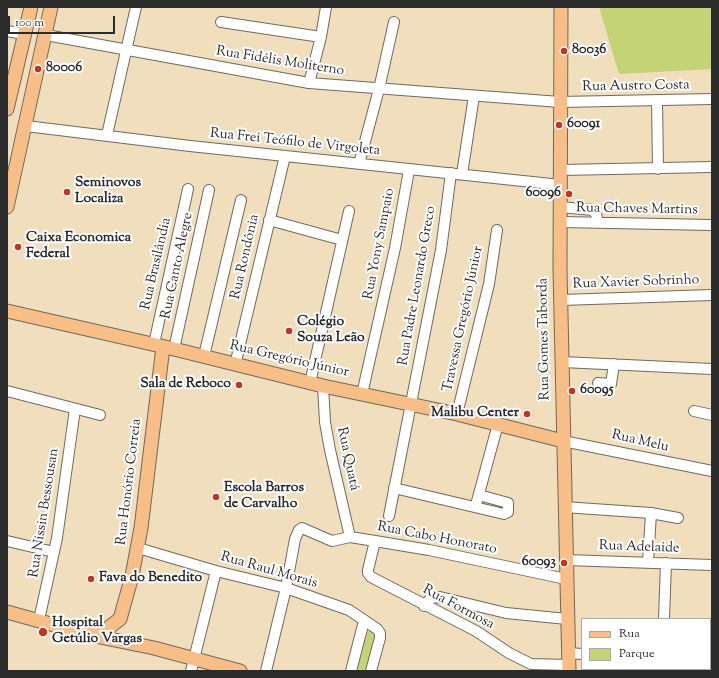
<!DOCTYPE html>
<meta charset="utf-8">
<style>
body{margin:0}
#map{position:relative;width:719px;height:678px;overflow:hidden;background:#f0debd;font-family:"Sorts Mill Goudy",serif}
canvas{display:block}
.frame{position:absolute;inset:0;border:8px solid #2b2b2b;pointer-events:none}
.legend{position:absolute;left:581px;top:618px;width:130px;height:52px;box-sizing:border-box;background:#fff;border:1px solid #aaa;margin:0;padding:5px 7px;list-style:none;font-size:12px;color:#2b2b2b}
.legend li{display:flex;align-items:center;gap:8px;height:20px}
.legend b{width:20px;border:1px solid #aaa}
.scale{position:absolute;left:8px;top:16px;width:107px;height:18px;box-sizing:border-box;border:2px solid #2b2b2b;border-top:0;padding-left:5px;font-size:12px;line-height:14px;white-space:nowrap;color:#2b2b2b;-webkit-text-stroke:3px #fff;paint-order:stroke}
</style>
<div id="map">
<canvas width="719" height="678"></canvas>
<div class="frame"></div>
<ul class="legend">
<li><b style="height:5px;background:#f7be88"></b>Rua</li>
<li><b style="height:11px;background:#c3d375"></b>Parque</li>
</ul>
<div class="scale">100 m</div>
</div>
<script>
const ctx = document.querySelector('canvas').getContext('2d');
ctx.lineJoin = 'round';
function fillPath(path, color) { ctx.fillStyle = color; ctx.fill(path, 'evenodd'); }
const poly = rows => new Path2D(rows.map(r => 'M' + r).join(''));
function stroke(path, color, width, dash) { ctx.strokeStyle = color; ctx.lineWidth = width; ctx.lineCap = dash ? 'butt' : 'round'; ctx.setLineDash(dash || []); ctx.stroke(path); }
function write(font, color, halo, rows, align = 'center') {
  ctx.font = font + ' "Sorts Mill Goudy",serif'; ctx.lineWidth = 4; ctx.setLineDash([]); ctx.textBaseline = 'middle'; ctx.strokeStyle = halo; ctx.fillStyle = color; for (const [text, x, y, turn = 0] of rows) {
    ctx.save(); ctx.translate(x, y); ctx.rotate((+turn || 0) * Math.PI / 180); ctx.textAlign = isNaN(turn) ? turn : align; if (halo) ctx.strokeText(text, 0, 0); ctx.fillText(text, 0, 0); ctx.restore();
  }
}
const green = poly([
 [599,7,712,7,712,69,619,74],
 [371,630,374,633,375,637,367,671,357,671,366,633]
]);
const minor = poly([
 [221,22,321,37],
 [7,31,24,34],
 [46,35,309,83,560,102,712,99],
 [309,83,321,37,326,7],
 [657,100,658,169],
 [26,126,190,146,561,185],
 [107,135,136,7],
 [359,164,379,89,394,22],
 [560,170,712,167],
 [462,174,474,96],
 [560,207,593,210,596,214,598,222],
 [269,220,342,240],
 [561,222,712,225],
 [561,300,712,295],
 [154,344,188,189],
 [174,349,209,190],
 [204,356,241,200],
 [562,362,712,369],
 [235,365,285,156],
 [310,383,349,211],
 [598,383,611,384,614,364],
 [323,386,325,422,330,450,350,537],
 [7,391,100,415],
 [362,394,395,248,409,170],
 [694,411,712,415],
 [457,414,489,284,497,230],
 [563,441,712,471],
 [394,488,504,514,508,512,508,503,479,495],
 [477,501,498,424],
 [564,507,651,513,678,518],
 [389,516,441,250,451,173],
 [7,541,54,552],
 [375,541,368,570,368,573,371,577,476,631,509,653,531,664,569,665],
 [138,548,216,571,286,588,349,610,377,629,380,633,380,638,371,671],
 [566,560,712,565],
 [648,562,651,513],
 [424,606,431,598,440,597,506,613,567,619],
 [664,619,666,563],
 [39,620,57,538,75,409],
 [568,653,582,654],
 [710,664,712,664],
 [191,671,216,571],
 [266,671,286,588,295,539,299,530,302,528,332,541,350,537,375,541,429,550,566,579],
 [351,671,364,621]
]);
const major = poly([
 [561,7,560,269,569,671],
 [7,109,31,7],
 [7,207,51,7],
 [7,311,174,349,323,386,457,414,563,441],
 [7,612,90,635,154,648,240,671],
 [90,635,103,632,120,619,132,576,141,528,163,347]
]);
const markers = [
 [564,51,4,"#c8321e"],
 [38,69,4,"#c8321e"],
 [559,125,4,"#c8321e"],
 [67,192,4,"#c8321e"],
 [569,194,4,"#c8321e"],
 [18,247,4,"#c8321e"],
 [289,331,4,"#c8321e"],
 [239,385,4,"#c8321e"],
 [572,391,4,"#c8321e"],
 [527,414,4,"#c8321e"],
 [216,497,4,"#c8321e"],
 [564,563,4,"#c8321e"],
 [91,579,4,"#c8321e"],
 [43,632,5,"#c8321e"]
];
const poiNames = [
 ["80036",572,51],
 ["80006",46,69],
 ["60091",567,125],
 ["Seminovos",75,184],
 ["Localiza",75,200],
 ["60096",561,194,"right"],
 ["Caixa Economica",26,239],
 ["Federal",26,255],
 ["Colégio",297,323],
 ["Souza Leão",297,339],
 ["Sala de Reboco",231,385,"right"],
 ["60095",580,391],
 ["Malibu Center",519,414,"right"],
 ["Escola Barros",224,489],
 ["de Carvalho",224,505],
 ["60093",556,563,"right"],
 ["Fava do Benedito",99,579],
 ["Hospital",52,624],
 ["Getúlio Vargas",52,640]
];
const streetNames = [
 ["Rua Fidélis Moliterno",280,62,9],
 ["Rua Austro Costa",636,87,-1],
 ["Rua Frei Teófilo de Virgoleta",295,143,6],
 ["Rua Chaves Martins",637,210,1],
 ["Rua Yony Sampaio",380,244,-79],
 ["Rua Rondônia",246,257,-77],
 ["Rua Brasilândia",157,264,-77],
 ["Rua Canto Alegre",178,266,-78],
 ["Rua Xavier Sobrinho",636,283,-2],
 ["Rua Padre Leonardo Greco",418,286,-80],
 ["Travessa Gregório Júnior",464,319,-78],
 ["Rua Gomes Taborda",545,339,-91],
 ["Rua Gregório Júnior",289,360,13],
 ["Rua Melu",640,442,13],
 ["Rua Quatá",347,459,78],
 ["Rua Honório Correia",130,482,-83],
 ["Rua Nissin Bessousan",45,513,-81],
 ["Rua Cabo Honorato",437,539,11],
 ["Rua Adelaide",639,548,2],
 ["Rua Raul Morais",269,571,16],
 ["Rua Formosa",458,608,28]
];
fillPath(green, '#c3d375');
stroke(minor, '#706a5e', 12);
stroke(major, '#706a5e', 15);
stroke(minor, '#fff', 10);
stroke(major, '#f7be88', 13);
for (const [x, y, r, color] of markers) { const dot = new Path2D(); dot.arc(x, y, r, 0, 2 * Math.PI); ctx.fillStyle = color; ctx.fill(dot); stroke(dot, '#fff', 1.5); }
write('bold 14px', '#2b2b2b', '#fff', poiNames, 'left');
write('14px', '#2b2b2b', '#fff', streetNames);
</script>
